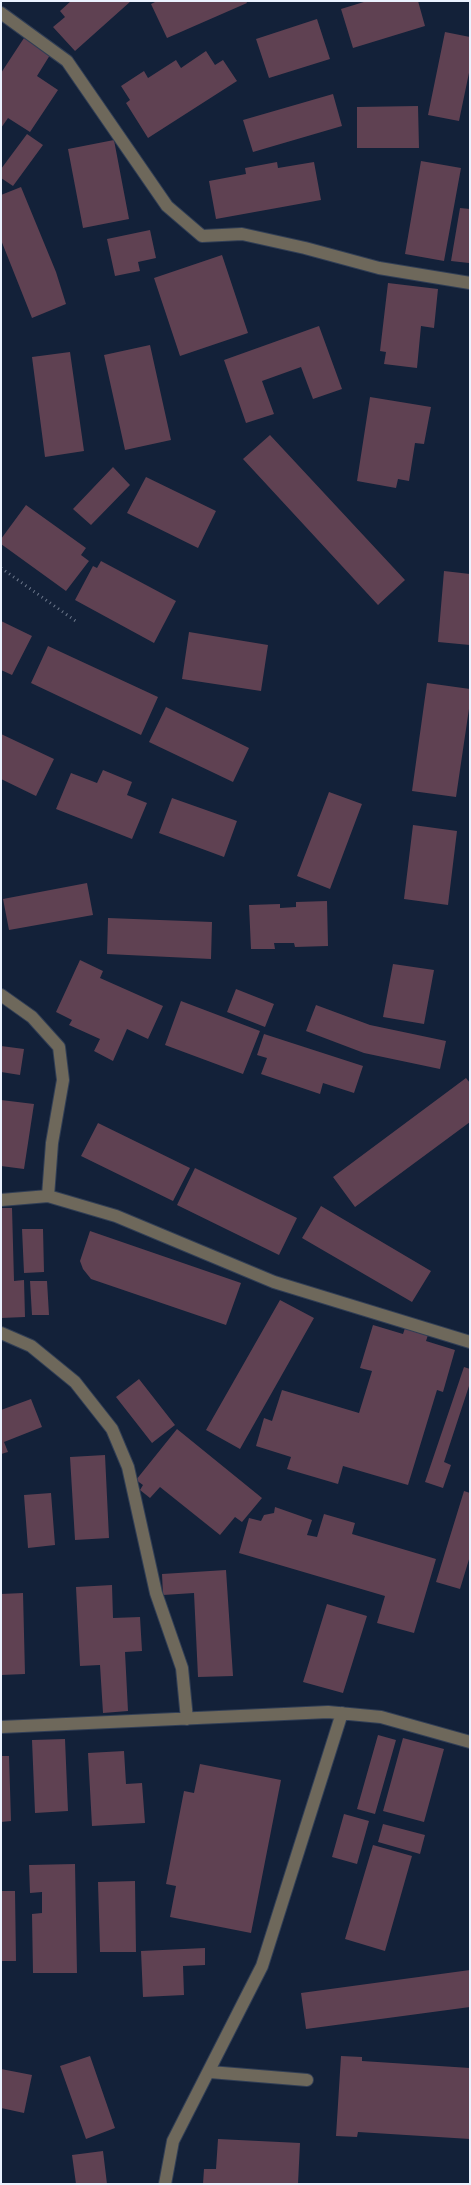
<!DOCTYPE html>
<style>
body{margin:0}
#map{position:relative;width:471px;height:2185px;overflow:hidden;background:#132139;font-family:"IBM Plex Serif",serif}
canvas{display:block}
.frame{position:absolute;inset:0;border:2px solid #eaf2ff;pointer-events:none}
</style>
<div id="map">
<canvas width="471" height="2185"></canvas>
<div class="frame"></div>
</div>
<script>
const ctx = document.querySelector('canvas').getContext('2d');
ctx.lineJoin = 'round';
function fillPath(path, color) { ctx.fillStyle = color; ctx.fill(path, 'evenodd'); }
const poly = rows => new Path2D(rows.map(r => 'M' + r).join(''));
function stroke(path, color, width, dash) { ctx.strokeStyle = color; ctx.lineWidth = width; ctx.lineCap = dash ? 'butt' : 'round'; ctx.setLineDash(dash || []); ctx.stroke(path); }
const building = poly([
 [71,1,131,1,75,51,53,27,65,17,60,11],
 [157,1,246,1,247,3,167,38,151,4],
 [367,1,418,1,425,26,353,48,341,9],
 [317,19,330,59,269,78,256,39],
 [445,32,470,37,470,68,459,121,428,115],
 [24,38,50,55,37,76,58,90,30,132,8,118,1,128,1,73],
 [206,51,215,65,223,60,237,81,148,138,126,103,130,100,121,86,144,71,148,78,176,60,181,68],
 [333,94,342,126,253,152,243,120],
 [418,106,419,148,357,148,357,107],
 [27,134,43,145,13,186,1,178,1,169],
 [114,140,129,219,83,228,68,149],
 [421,161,461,168,444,261,405,254],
 [277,162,278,168,314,162,321,200,216,219,209,181,246,174,245,168],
 [21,187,56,272,66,304,32,318,1,240,1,195],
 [460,208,470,209,469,263,451,261],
 [150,230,156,258,138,262,140,271,115,276,107,239],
 [222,255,248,333,180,356,154,278],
 [388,283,438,289,434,328,421,326,417,368,384,364,386,352,380,351],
 [319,326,342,389,313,399,301,367,262,381,274,414,246,423,224,360],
 [150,345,171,440,125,450,104,355],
 [70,352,84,451,45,457,32,357],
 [370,397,431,407,424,444,415,443,409,481,398,479,396,488,357,481],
 [270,435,405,580,378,605,243,459],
 [113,467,130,485,91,525,73,509],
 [146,477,216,511,198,548,127,513],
 [26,505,86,548,81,555,89,561,66,591,1,544,1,539],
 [101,561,176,601,154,643,75,600,93,566,97,568],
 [444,571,470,574,470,645,438,642],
 [1,621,32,636,12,675,1,670],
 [189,632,268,645,261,691,182,679],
 [48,646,158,697,141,735,31,683],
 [427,683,470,689,470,702,456,797,412,791],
 [166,707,249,748,233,782,149,742],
 [1,734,54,759,36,796,1,779],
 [103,770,132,782,127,795,147,803,132,839,56,809,71,773,97,783],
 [329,792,362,804,330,889,297,876],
 [172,798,237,821,224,857,159,833],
 [413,825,457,831,448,905,404,899],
 [87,883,93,915,9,930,3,899],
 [327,901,328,946,295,947,294,943,274,943,275,949,251,949,249,905,280,904,280,908,296,907,296,902],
 [108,918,212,922,211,959,107,954],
 [80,960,103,971,100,978,163,1006,148,1039,127,1029,113,1061,94,1051,100,1039,69,1025,72,1020,56,1012],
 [393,964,434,970,424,1024,383,1017],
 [236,989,274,1004,265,1027,227,1012],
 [181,1001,260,1031,243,1074,165,1045],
 [316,1005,370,1025,446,1041,440,1069,364,1053,306,1031],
 [264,1034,363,1066,354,1093,323,1083,320,1094,261,1074,267,1058,257,1055],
 [1,1046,24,1049,20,1075,1,1072],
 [466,1078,470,1083,470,1122,355,1207,333,1177],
 [1,1100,34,1104,24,1169,1,1166],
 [98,1123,190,1168,173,1201,81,1156],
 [195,1168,297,1218,279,1255,177,1205],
 [321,1206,431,1271,412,1302,302,1238],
 [1,1208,12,1208,14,1281,24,1280,25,1317,1,1318],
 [22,1229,43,1229,44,1272,24,1273],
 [90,1231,241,1283,226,1325,91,1279,83,1269,80,1261],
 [30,1281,47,1281,49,1315,32,1315],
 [280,1300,314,1318,240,1449,206,1430],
 [373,1325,403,1334,405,1328,428,1335,426,1341,455,1350,443,1392,437,1390,408,1485,343,1466,338,1484,287,1469,291,1457,256,1446,264,1418,272,1421,282,1390,359,1413,372,1371,360,1368],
 [464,1367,470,1369,470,1383,444,1462,451,1465,443,1488,425,1482],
 [139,1379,175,1425,152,1443,116,1397],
 [31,1399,42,1427,4,1442,8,1452,1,1454,1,1410],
 [177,1429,262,1498,242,1522,235,1517,220,1535,160,1487,150,1498,140,1490,143,1485,136,1480],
 [105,1455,109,1538,75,1540,70,1457],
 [464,1491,470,1493,470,1556,460,1589,436,1582],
 [51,1493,55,1545,28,1548,24,1495],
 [275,1507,312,1520,307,1535,317,1537,324,1514,355,1523,352,1534,436,1559,414,1633,377,1623,385,1596,239,1553,249,1518,261,1521,264,1515,274,1513],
 [226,1570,233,1676,198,1677,194,1593,163,1595,162,1574],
 [112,1585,113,1618,140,1617,142,1651,125,1652,128,1711,103,1713,100,1665,80,1666,76,1587],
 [23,1593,25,1674,1,1675,1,1594],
 [327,1604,367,1616,343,1693,303,1682],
 [378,1735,396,1740,375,1814,357,1809],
 [403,1738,444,1749,424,1822,383,1811],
 [65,1739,68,1811,35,1813,32,1740],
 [124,1751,126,1784,142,1783,145,1823,92,1826,88,1753],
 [1,1756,9,1756,11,1821,1,1822],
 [200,1764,281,1780,251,1933,170,1917,176,1886,166,1884,184,1791,194,1793],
 [344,1814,369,1821,357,1864,332,1857],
 [383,1824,425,1835,420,1854,378,1842],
 [373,1845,412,1856,385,1951,345,1939],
 [75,1864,77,1973,33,1973,32,1914,42,1913,42,1892,30,1893,29,1865],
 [135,1881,136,1952,100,1952,98,1882],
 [1,1891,15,1891,16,1961,1,1961],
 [205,1948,205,1965,183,1966,184,1995,143,1997,141,1951],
 [470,1970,470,2007,306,2029,301,1993],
 [90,2056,115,2128,86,2139,60,2066],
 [341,2056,362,2057,362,2061,470,2068,470,2139,358,2132,357,2137,336,2136],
 [1,2069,32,2075,24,2113,1,2108],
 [218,2139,300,2143,298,2184,203,2184,204,2169,216,2169],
 [103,2151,107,2184,76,2184,72,2155]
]);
const path = poly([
 [1,568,77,622]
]);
const minor = poly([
 [1,13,67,61,167,206,202,236,242,234,305,248,379,268,470,283],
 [1,995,32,1017,59,1047,63,1080,52,1143,48,1196,116,1216,274,1282,470,1342],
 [1,1200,48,1196],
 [1,1333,31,1346,75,1382,112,1429,128,1467,156,1593,182,1668,187,1719],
 [1,1727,328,1712,381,1717,470,1742],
 [210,2072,307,2080],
 [165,2184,173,2141,262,1966,342,1713]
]);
fillPath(building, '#5f4152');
stroke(minor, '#313e55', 14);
stroke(path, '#6e798d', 3, [1, 4]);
stroke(minor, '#6e685b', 12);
</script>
